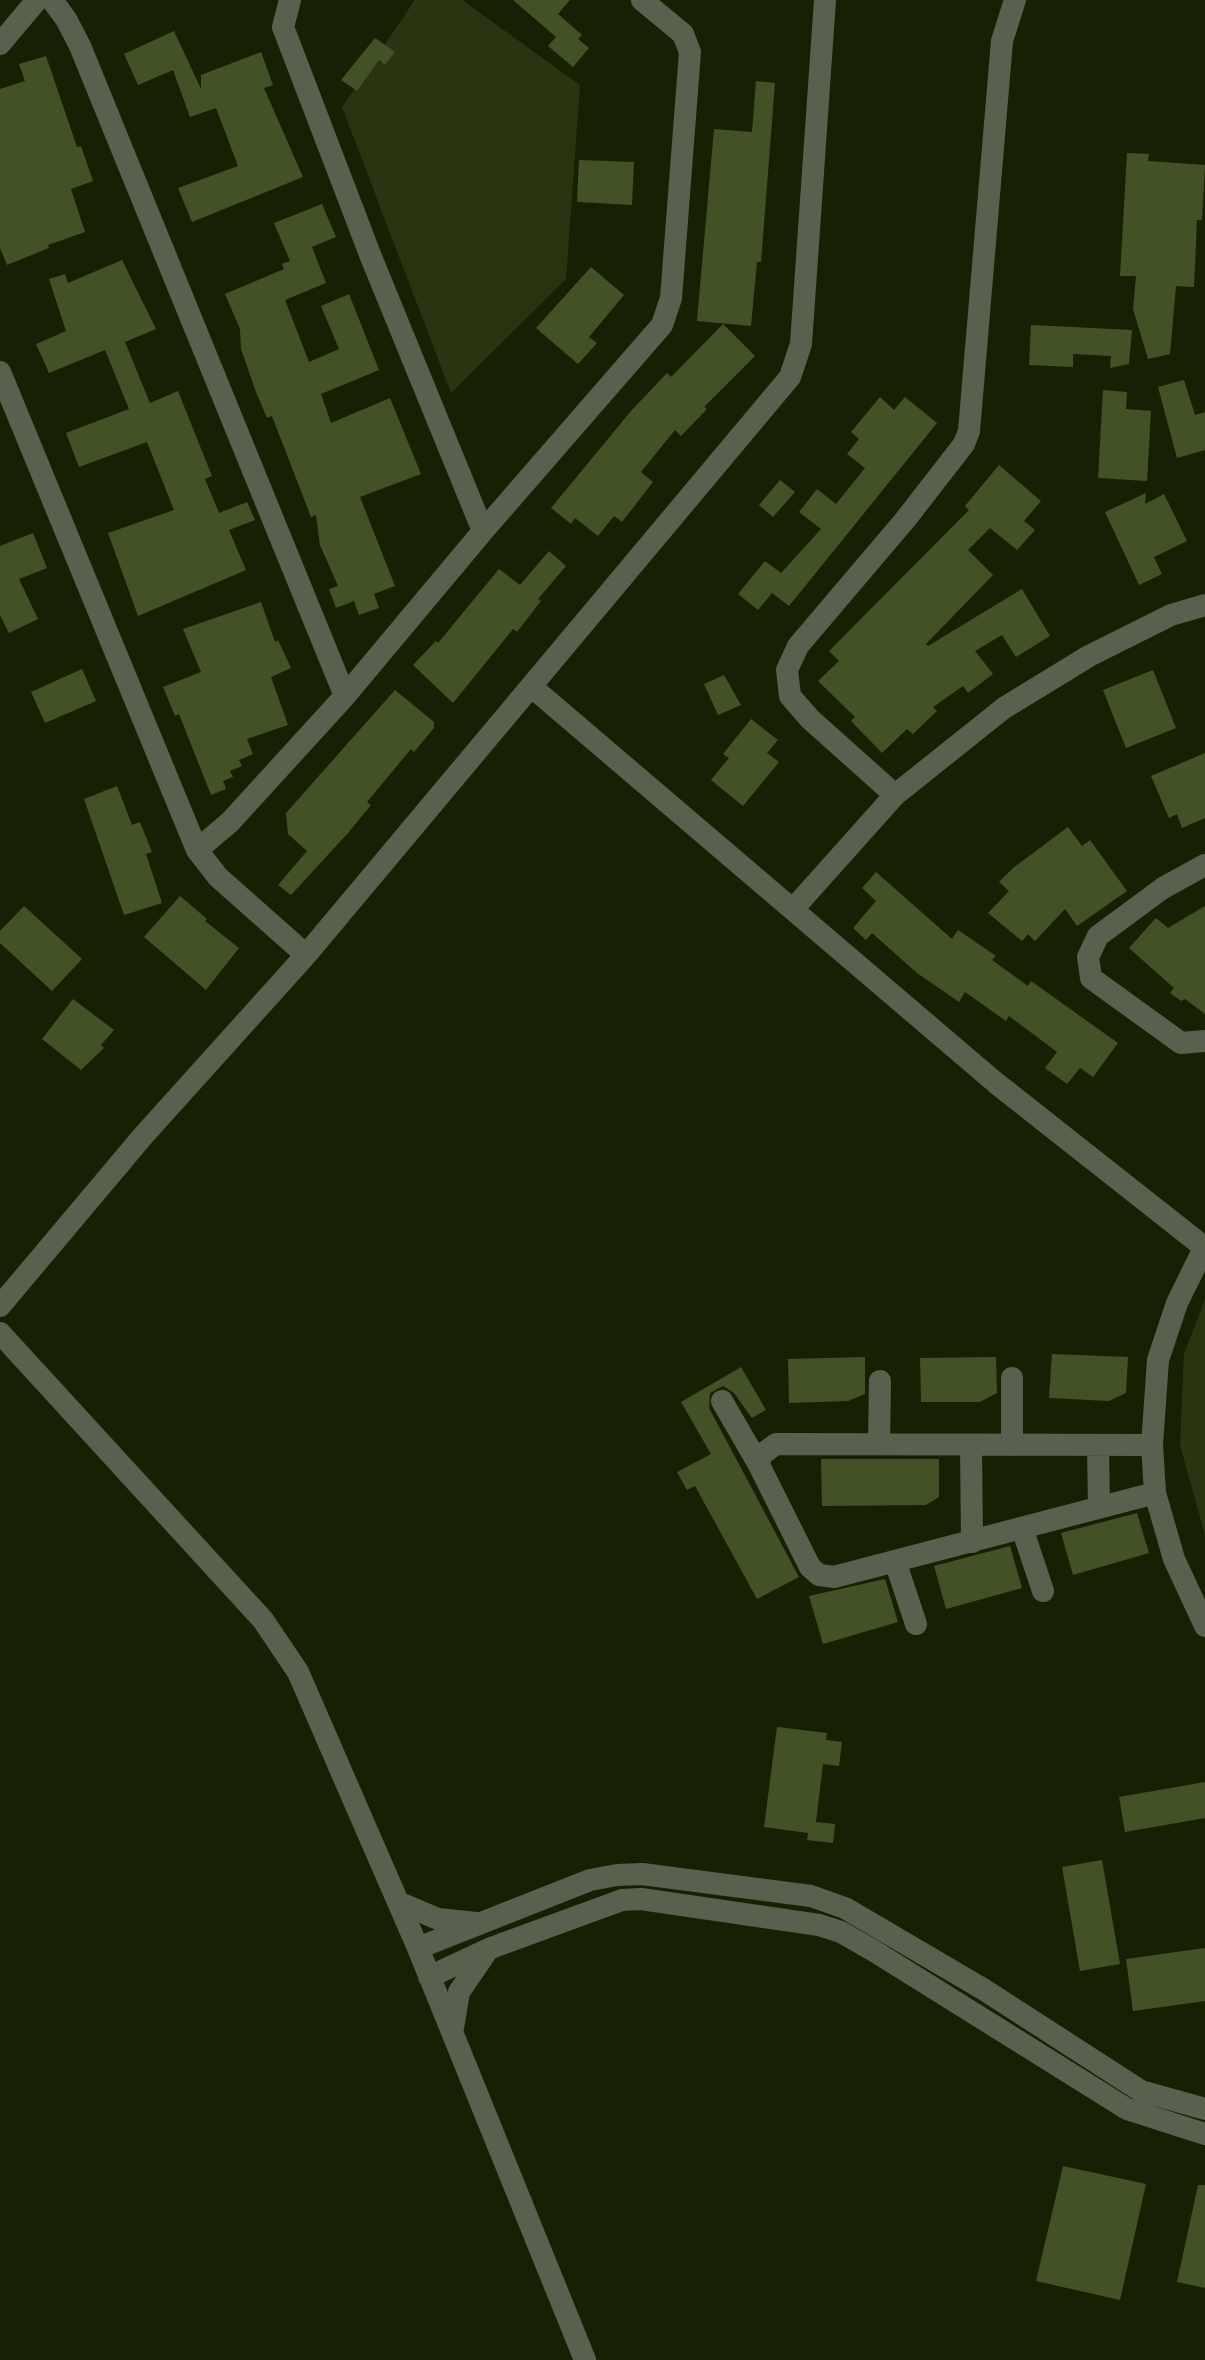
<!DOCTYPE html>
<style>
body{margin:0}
canvas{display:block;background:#182003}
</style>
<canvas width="1205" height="2360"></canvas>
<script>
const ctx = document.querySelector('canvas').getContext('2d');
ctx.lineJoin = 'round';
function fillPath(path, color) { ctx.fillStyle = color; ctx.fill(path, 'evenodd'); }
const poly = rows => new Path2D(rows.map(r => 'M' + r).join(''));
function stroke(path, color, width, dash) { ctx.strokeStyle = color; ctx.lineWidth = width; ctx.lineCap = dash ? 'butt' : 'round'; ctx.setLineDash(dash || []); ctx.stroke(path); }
const green = poly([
 [415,0,462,0,580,85,566,279,451,393,342,107],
 [1205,1299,1205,1535,1180,1445,1184,1354]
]);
const building = poly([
 [513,0,570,0,558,14,582,35,578,39,589,48,573,67,548,46,556,37],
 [174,31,201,89,201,75,261,52,273,85,264,88,303,177,192,222,178,188,238,166,216,108,190,117,173,70,138,85,124,54],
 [375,38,395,52,385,65,379,60,357,91,341,80],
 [46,56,77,147,81,146,93,181,71,189,85,232,48,245,49,248,7,265,0,248,0,89,25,81,19,64],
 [756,81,775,83,761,262,757,262,751,326,697,321,714,129,752,132],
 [1127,153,1149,154,1148,161,1205,165,1202,220,1197,220,1194,287,1176,286,1170,354,1148,359,1133,309,1136,276,1120,276],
 [579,160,634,162,632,205,577,202],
 [322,204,336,237,312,247,326,283,285,300,309,362,339,349,321,306,349,294,379,370,321,394,331,423,390,398,421,474,360,497,395,586,374,594,379,608,359,615,354,601,336,608,329,589,338,586,320,545,316,515,311,517,272,416,267,418,256,392,241,349,240,329,225,294,284,269,282,264,290,261,274,223],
 [122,260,156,329,125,342,150,403,178,391,212,476,205,479,219,513,247,502,255,520,229,530,246,570,138,616,108,533,174,510,147,442,79,467,66,433,129,409,105,350,49,373,36,344,66,331,49,279,65,274,68,283],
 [591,267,624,295,589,337,597,343,578,364,536,328],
 [723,324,755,356,704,407,707,409,681,436,675,430,641,472,653,482,622,522,614,516,598,536,575,518,571,524,551,508,631,411,667,373,671,377],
 [1031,325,1132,330,1129,364,1110,368,1111,356,1073,354,1073,367,1029,365],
 [1184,380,1195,415,1205,412,1205,450,1177,458,1158,387],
 [1103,390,1127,392,1126,409,1151,411,1147,481,1098,478],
 [880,397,894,410,905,397,937,423,789,606,772,593,758,610,738,594,765,561,781,573,821,529,799,512,817,489,836,504,865,468,847,454,859,439,851,432],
 [999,465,1041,501,1024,521,1035,530,1017,550,990,528,968,550,993,575,926,644,928,646,1022,589,1050,636,1016,657,1002,635,975,651,993,674,968,693,963,686,933,707,937,711,913,734,907,729,882,753,851,721,855,717,818,681,839,661,829,651,969,510,965,506],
 [780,480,795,492,773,517,759,505],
 [1146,493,1145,504,1164,494,1187,541,1154,557,1162,574,1139,585,1105,512],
 [33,533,47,568,19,579,38,619,9,633,0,615,0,546],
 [549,551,566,566,538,599,541,601,517,632,513,629,453,703,413,665,436,641,438,643,499,569,520,585],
 [261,602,275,642,278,640,291,668,271,677,288,725,247,739,253,754,239,760,242,766,230,771,233,777,223,781,226,789,211,795,179,714,175,716,163,687,201,672,183,629],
 [82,669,96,701,45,723,31,692],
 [1153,670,1176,728,1126,748,1103,690],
 [724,675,741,705,718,715,704,684],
 [395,690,434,722,434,728,414,752,411,749,367,802,371,805,348,833,291,895,278,885,307,851,288,834,286,813],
 [751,719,778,740,767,753,779,762,743,806,711,780,729,758,723,754],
 [1205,753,1205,818,1182,828,1177,814,1169,818,1151,776],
 [117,786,132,825,140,822,152,852,146,854,162,903,124,915,84,799],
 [1068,827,1082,846,1090,840,1127,891,1077,926,1065,909,1035,941,1028,934,1022,941,988,913,1009,891,999,882,1013,868],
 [876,872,952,939,958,930,996,956,992,960,1028,986,1031,981,1118,1043,1093,1077,1080,1068,1067,1084,1045,1068,1057,1052,1009,1016,1006,1021,965,992,959,1002,917,973,872,933,866,940,853,928,876,901,862,888],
 [180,896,207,919,205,921,239,948,206,990,144,937],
 [24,906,82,959,52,991,0,943,0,931],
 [1205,906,1205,1014,1185,999,1181,1001,1170,993,1174,988,1129,948,1156,918,1168,928],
 [73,999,114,1030,101,1045,104,1048,81,1070,42,1039],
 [1052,1354,1128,1357,1126,1393,1109,1401,1049,1398],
 [865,1357,865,1394,848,1401,789,1403,788,1359],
 [996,1357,997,1393,980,1402,921,1402,920,1358],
 [741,1367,766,1410,752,1418,734,1393,723,1386,710,1393,709,1408,799,1577,757,1599,695,1486,687,1490,677,1472,711,1454,681,1402],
 [821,1459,939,1459,939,1497,926,1505,822,1506],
 [1137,1513,1149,1553,1073,1575,1061,1533],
 [1010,1546,1022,1588,946,1609,934,1566],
 [885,1579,898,1622,823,1644,809,1596],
 [777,1727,827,1733,826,1740,842,1742,839,1766,823,1764,816,1822,835,1824,833,1843,807,1840,808,1833,764,1827],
 [1205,1782,1205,1818,1125,1832,1119,1797],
 [1102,1860,1120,1964,1080,1971,1062,1867],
 [1205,1948,1205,2001,1133,2011,1126,1959],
 [1063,2166,1146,2184,1120,2300,1036,2281],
 [1198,2185,1205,2185,1205,2288,1177,2282]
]);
const minor = poly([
 [52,0,66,19,80,46,345,696],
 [290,0,283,27,371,257,483,531],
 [0,44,37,0],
 [0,372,197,850,218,877,306,955],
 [533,688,996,1083,1204,1247],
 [895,795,810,719,790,696,787,670,798,646,905,520,964,444,969,431,1002,41,1015,0],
 [197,850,230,822,345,696,483,531,662,325,671,298,690,52,683,34,642,0],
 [1205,865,1163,888,1098,936,1088,957,1091,978,1181,1043,1205,1041],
 [794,908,895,795,1004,708,1089,656,1171,615,1205,605],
 [1205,1246,1177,1303,1158,1360,1152,1445,1155,1493,1174,1559,1205,1626],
 [0,1306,143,1136,306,955,790,377,801,344,825,0],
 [0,1333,263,1620,298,1672,418,1948,585,2360],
 [722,1401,759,1465],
 [879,1444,880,1381],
 [971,1445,972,1542],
 [1012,1445,1012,1378],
 [1152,1445,776,1444,761,1455,759,1465,810,1567,819,1575,834,1577,1155,1493],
 [1098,1446,1099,1506],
 [1022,1528,1043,1591],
 [895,1561,916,1624],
 [398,1902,438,1919,476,1923],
 [418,1948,590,1880,617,1875,642,1874,811,1896,845,1908,983,1989,1141,2091,1205,2109],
 [429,1977,491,1948,622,1900,641,1899,819,1925,841,1932,874,1951,1127,2109,1205,2134],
 [453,2028,459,1992,485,1954]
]);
fillPath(green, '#2a3411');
fillPath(building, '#435126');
stroke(minor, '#59604d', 22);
</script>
